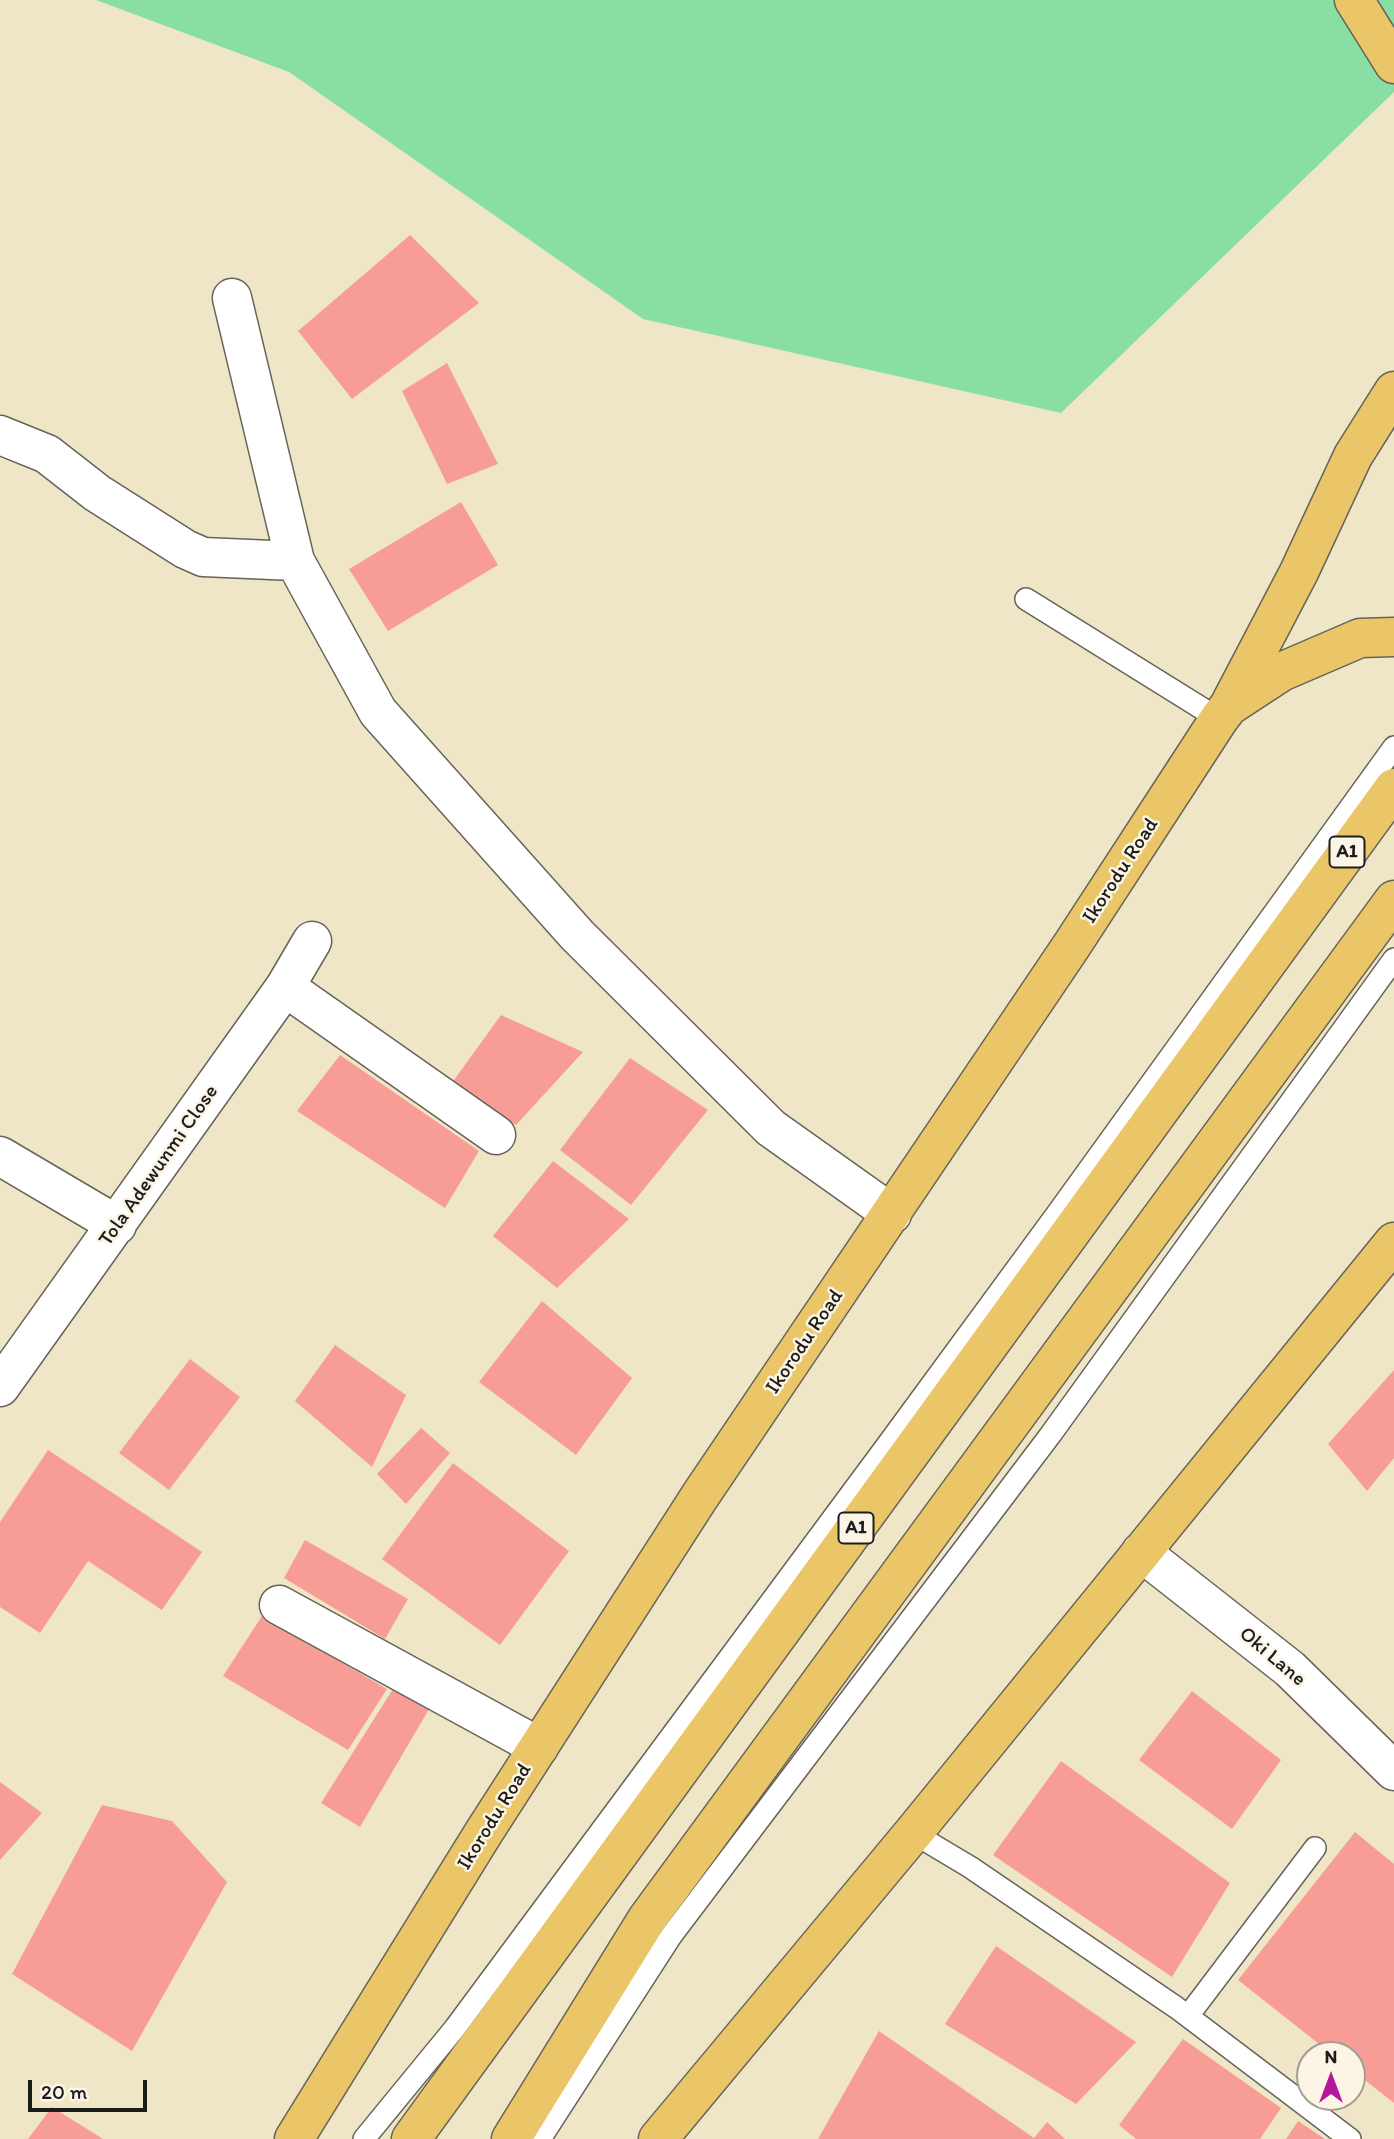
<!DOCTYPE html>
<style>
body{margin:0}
#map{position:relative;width:1394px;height:2139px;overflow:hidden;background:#efe6c8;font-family:Itim,sans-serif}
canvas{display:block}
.north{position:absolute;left:1296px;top:2041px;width:70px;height:70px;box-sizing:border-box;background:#fcf5e5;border:2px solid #a29e95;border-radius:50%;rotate:0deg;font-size:19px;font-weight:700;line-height:28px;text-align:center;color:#1c1c1c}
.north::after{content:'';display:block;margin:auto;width:24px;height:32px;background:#b5179e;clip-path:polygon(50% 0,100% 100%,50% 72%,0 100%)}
.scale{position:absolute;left:28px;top:2080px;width:119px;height:32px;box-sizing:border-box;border:4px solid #1c1c1c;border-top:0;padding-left:9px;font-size:21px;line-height:24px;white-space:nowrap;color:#1c1c1c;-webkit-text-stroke:5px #fcf5e5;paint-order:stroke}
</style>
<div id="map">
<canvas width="1394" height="2139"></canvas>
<div class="north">N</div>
<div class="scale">20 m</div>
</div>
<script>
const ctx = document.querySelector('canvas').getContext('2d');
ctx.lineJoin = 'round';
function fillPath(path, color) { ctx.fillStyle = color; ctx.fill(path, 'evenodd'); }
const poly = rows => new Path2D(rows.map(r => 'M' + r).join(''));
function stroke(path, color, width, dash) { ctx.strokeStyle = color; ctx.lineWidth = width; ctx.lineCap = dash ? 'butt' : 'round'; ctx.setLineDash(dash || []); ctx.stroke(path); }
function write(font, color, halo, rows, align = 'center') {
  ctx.font = font + ' Itim,sans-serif'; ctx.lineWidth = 5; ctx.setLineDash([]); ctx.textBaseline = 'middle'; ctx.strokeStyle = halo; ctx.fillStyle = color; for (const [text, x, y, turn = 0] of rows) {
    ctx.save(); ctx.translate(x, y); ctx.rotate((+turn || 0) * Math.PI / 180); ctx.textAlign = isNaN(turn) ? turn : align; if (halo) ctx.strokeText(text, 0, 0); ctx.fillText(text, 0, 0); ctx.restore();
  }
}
const green = poly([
 [96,0,1394,0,1394,92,1061,413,643,319,289,72]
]);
const building = poly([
 [410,235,479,303,352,399,298,331],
 [447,363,498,464,447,484,402,391],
 [461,502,498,565,388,631,349,569],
 [501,1015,583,1052,516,1125,449,1087],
 [340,1055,479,1151,445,1208,297,1111],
 [630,1058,708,1110,631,1205,560,1150],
 [553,1161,629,1219,557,1288,493,1236],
 [542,1301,632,1378,576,1455,479,1382],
 [335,1345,406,1395,372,1467,295,1401],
 [190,1359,240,1397,169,1490,119,1453],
 [1394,1370,1394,1458,1367,1491,1328,1444],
 [421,1428,450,1453,406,1504,377,1474],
 [48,1450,202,1552,162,1610,88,1561,40,1633,0,1607,0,1522],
 [453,1463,569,1551,500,1645,382,1559],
 [305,1540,408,1599,385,1639,284,1578],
 [262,1616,387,1689,348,1750,223,1676],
 [398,1681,432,1704,360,1827,321,1803],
 [1192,1691,1281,1760,1232,1829,1139,1760],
 [1061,1761,1230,1883,1172,1977,993,1855],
 [0,1782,42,1813,0,1860],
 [102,1805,172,1821,227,1882,132,2051,12,1974],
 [1355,1832,1394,1864,1394,2103,1352,2070,1352,2055,1333,2055,1238,1980],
 [996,1946,1136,2042,1076,2104,945,2024],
 [879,2031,1034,2138,1047,2122,1065,2139,818,2139],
 [1183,2039,1281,2108,1260,2139,1136,2139,1119,2125],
 [52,2107,103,2139,28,2139],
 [1298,2121,1325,2139,1286,2139]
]);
const service = poly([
 [1026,599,1219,719],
 [913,1833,970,1867,1177,2008,1350,2139],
 [1188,2016,1315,1848],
 [364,2139,455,2028,888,1444,1059,1211,1394,747],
 [540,2139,671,1936,1051,1434,1394,959]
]);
const minor = poly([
 [232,298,295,561,378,712,577,935,771,1128,892,1214],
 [0,435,47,454,97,493,185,549,203,557,295,561],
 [285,987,496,1135],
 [0,1156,117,1225],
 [0,1387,285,987,312,941],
 [1141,1552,1290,1669,1394,1771],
 [279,1605,539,1747]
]);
const primary = poly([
 [1354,0,1394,64],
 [1231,702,1299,572,1353,456,1394,391],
 [294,2139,484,1832,700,1496,1072,945,1219,719,1229,706,1281,672,1360,638,1394,637],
 [658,2139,913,1833,1394,1242]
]);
const motorway = poly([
 [411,2139,1394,788],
 [511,2139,647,1919,1394,900]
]);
const shields = [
 [1347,852,35],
 [856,1528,35]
];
const shieldNames = [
 ["A1",1347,852],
 ["A1",856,1528]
];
const streetNames = [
 ["Ikorodu Road",1121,871,-57],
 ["Tola Adewunmi Close",159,1166,-55],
 ["Ikorodu Road",805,1342,-56],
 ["Oki Lane",1272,1657,40],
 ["Ikorodu Road",495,1817,-58]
];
fillPath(green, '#89dfa3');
fillPath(building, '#f89d96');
stroke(service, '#666358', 24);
stroke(minor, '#666358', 41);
stroke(primary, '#666358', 41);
stroke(motorway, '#666358', 41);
stroke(service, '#fff', 21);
stroke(minor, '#fff', 38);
stroke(primary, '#ebc669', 38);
stroke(motorway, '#ebc669', 38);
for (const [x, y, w] of shields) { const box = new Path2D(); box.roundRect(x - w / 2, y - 15.5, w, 31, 5); ctx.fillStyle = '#fcf5e5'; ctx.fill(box); stroke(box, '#1c1c1c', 2); }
write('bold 19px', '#1c1c1c', null, shieldNames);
write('21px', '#1c1c1c', '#fcf5e5', streetNames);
</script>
